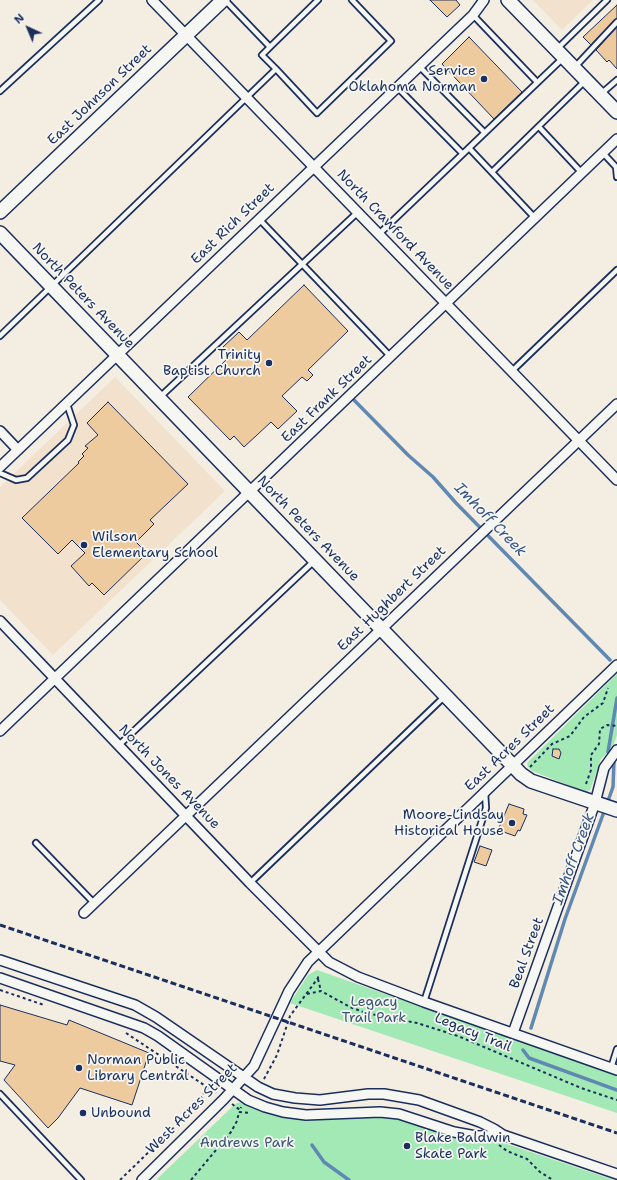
<!DOCTYPE html>
<style>
body{margin:0}
#map{position:relative;width:617px;height:1180px;overflow:hidden;background:#f4ede1;font-family:"Shantell Sans",sans-serif}
canvas{display:block}
.north{position:absolute;left:8px;top:8px;width:40px;height:40px;-webkit-text-stroke:3px #f6f6f2;paint-order:stroke;rotate:316deg;font-size:11px;font-weight:700;line-height:16px;text-align:center;color:#1b2f5e}
.north::after{content:'';display:block;margin:auto;width:14px;height:18px;background:#1b2f5e;clip-path:polygon(50% 0,100% 100%,50% 72%,0 100%)}
</style>
<div id="map">
<canvas width="617" height="1180"></canvas>
<div class="north">N</div>
</div>
<script>
const ctx = document.querySelector('canvas').getContext('2d');
ctx.lineJoin = 'round';
function fillPath(path, color) { ctx.fillStyle = color; ctx.fill(path, 'evenodd'); }
const poly = rows => new Path2D(rows.map(r => 'M' + r).join(''));
function stroke(path, color, width, dash) { ctx.strokeStyle = color; ctx.lineWidth = width; ctx.lineCap = dash ? 'butt' : 'round'; ctx.setLineDash(dash || []); ctx.stroke(path); }
function write(font, color, halo, rows, align = 'center') {
  ctx.font = font + ' "Shantell Sans",sans-serif'; ctx.lineWidth = 3.5; ctx.setLineDash([]); ctx.textBaseline = 'middle'; ctx.strokeStyle = halo; ctx.fillStyle = color; for (const [text, x, y, turn = 0] of rows) {
    ctx.save(); ctx.translate(x, y); ctx.rotate((+turn || 0) * Math.PI / 180); ctx.textAlign = isNaN(turn) ? turn : align; if (halo) ctx.strokeText(text, 0, 0); ctx.fillText(text, 0, 0); ctx.restore();
  }
}
const built = poly([
 [533,0,593,0,562,30],
 [115,377,225,491,53,655,0,600,0,487]
]);
const green = poly([
 [617,674,617,735,613,747,601,759,590,790,586,792,532,771,528,767,527,763],
 [317,970,617,1075,617,1113,290,1003,308,975],
 [243,1102,280,1115,310,1120,385,1116,476,1139,501,1142,614,1180,156,1180,232,1107,237,1103]
]);
const stream = poly([
 [352,398,408,455,433,477,456,503,610,660],
 [531,1028,565,919,613,787,614,761,608,752,617,698],
 [523,1050,529,1058,617,1090],
 [312,1145,324,1162,349,1180]
]);
const building = poly([
 [430,0,456,0,460,5,447,17,430,0],
 [617,5,617,18,591,45,583,37,617,5],
 [617,27,617,69,609,60,607,62,596,50,617,27],
 [469,37,522,92,494,119,442,64,469,37],
 [304,285,348,331,308,370,313,375,307,381,302,377,282,396,297,411,278,429,271,422,244,447,234,436,230,440,188,397,231,355,223,347,239,332,247,340,304,285],
 [108,402,188,484,150,520,154,524,136,542,147,553,104,595,92,583,89,586,71,566,85,553,72,540,58,554,22,518,79,463,78,462,84,456,82,454,88,448,85,446,98,435,87,423,108,402],
 [553,749,559,749,561,753,559,759,552,756,553,749],
 [509,804,524,809,523,814,527,815,520,831,518,830,515,836,498,830,509,804],
 [480,846,492,850,486,866,474,862,480,846],
 [0,1005,67,1025,69,1020,149,1053,132,1105,80,1088,58,1118,48,1128,4,1080,15,1065,0,1061,0,1005]
]);
const path = poly([
 [530,767,552,744,570,736,584,717,603,703,608,688],
 [586,784,591,770,591,755,599,744,600,729,607,725,617,726],
 [318,979,321,991],
 [0,990,44,1005],
 [307,994,321,991,350,1007,366,1013,417,1023,458,1036,581,1088,617,1100],
 [126,1033,216,1093],
 [264,1079,277,1055,290,1016,318,978,318,974],
 [232,1104,240,1110,241,1107],
 [239,1112,251,1113],
 [499,1145,507,1151,527,1159,540,1172,553,1180],
 [120,1180,195,1107,208,1087],
 [191,1180,231,1132,237,1121,239,1112]
]);
const lane = poly([
 [225,0,270,47,262,55,276,69],
 [473,15,537,82],
 [270,47,318,0],
 [557,49,607,0],
 [419,66,485,133],
 [574,68,617,22],
 [397,87,463,154],
 [0,91,99,0],
 [602,93,617,80],
 [539,127,582,173],
 [469,148,535,218],
 [603,153,616,167,617,177],
 [492,172,585,81],
 [259,219,391,357],
 [379,234,563,58],
 [0,336,276,69,317,113,391,41,352,0],
 [512,371,617,270],
 [160,397,358,212],
 [0,473,16,480,27,478,68,440,74,425,67,404],
 [119,745,314,561],
 [36,843,94,903],
 [250,883,444,697],
 [424,1002,486,808,485,792],
 [611,1068,617,1049],
 [0,1094,81,1180]
]);
const street = poly([
 [152,0,617,480],
 [0,431,18,450],
 [0,467,473,15,484,0],
 [0,621,250,883,329,962,358,977,424,1002,617,1070],
 [0,731,617,139],
 [84,913,617,404],
 [0,960,135,1005,156,1017,258,1087,273,1094,295,1098,320,1100,368,1094,384,1094,419,1100,480,1122,494,1129,503,1135,617,1174],
 [0,978,144,1028,158,1036,248,1100,265,1107,283,1112,306,1115,380,1112,399,1114,454,1132,476,1136,503,1135],
 [513,1033,595,803,604,768,617,750],
 [142,1180,224,1099,254,1066,289,991,308,962,617,665]
]);
const secondary = poly([
 [508,0,617,112],
 [0,212,223,0],
 [0,233,521,774,531,781,617,810]
]);
const rail = poly([
 [0,925,617,1133]
]);
const markers = [
 [484,79,4,"#1b2f5e"],
 [269,363,4,"#1b2f5e"],
 [84,545,4,"#1b2f5e"],
 [512,823,4,"#1b2f5e"],
 [79,1068,4,"#1b2f5e"],
 [83,1113,4,"#1b2f5e"],
 [407,1146,4,"#1b2f5e"]
];
const poiNames = [
 ["Service",476,71,"right"],
 ["Oklahoma Norman",476,87,"right"],
 ["Trinity",261,355,"right"],
 ["Baptist Church",261,371,"right"],
 ["Wilson",92,537],
 ["Elementary School",92,553],
 ["Moore-Lindsay",504,815,"right"],
 ["Historical House",504,831,"right"],
 ["Norman Public",87,1060],
 ["Library Central",87,1076],
 ["Unbound",91,1113],
 ["Blake Baldwin",415,1138],
 ["Skate Park",415,1154]
];
const streetNames = [
 ["East Johnson Street",100,95,-44],
 ["East Rich Street",233,224,-44],
 ["North Crawford Avenue",395,230,46],
 ["North Peters Avenue",83,296,46],
 ["East Frank Street",327,399,-44],
 ["North Peters Avenue",308,529,46],
 ["East Hughbert Street",392,599,-44],
 ["East Acres Street",510,748,-44],
 ["North Jones Avenue",169,777,46],
 ["Beal Street",527,953,-70],
 ["Legacy Trail",473,1033,22],
 ["West Acres Street",192,1109,-45]
];
const parkNames = [
 ["Legacy",374,1002],
 ["Trail Park",374,1018],
 ["Andrews Park",247,1143]
];
const waterNames = [
 ["Imhoff Creek",490,520,46],
 ["Imhoff Creek",574,859,-70]
];
fillPath(built, '#f2e2cd');
fillPath(green, '#a3e9b5');
stroke(stream, '#5f89b3', 3.5);
fillPath(building, '#eeca9f');
stroke(building, '#1b2f5e', 1);
stroke(lane, '#1b2f5e', 8);
stroke(street, '#1b2f5e', 12);
stroke(secondary, '#1b2f5e', 16);
stroke(path, '#1b2f5e', 2, [3, 3]);
stroke(lane, '#f6f6f2', 4.5);
stroke(street, '#f6f6f2', 9);
stroke(secondary, '#f6f6f2', 13);
stroke(rail, '#1b2f5e', 3, [6, 3]);
for (const [x, y, r, color] of markers) { const dot = new Path2D(); dot.arc(x, y, r, 0, 2 * Math.PI); ctx.fillStyle = color; ctx.fill(dot); stroke(dot, '#f6f6f2', 1.5); }
write('14px', '#1b2f5e', '#f6f6f2', poiNames, 'left');
write('14px', '#1b2f5e', '#f6f6f2', streetNames);
write('14px', '#36546f', '#f6f6f2', parkNames);
write('italic 15px', '#385482', '#f6f6f2', waterNames);
</script>
